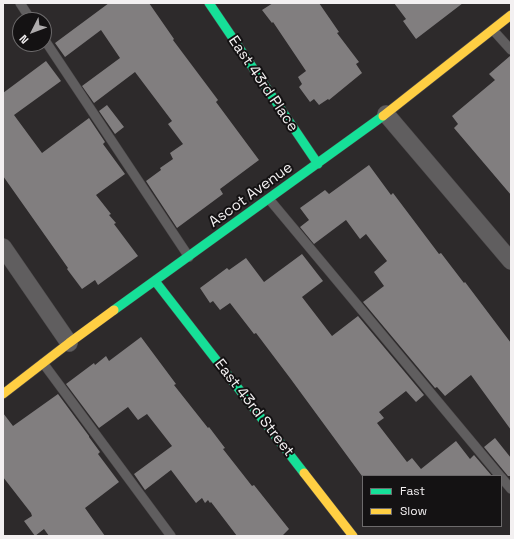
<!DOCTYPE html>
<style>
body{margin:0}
#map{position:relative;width:514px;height:539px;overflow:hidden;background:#2d2a2b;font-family:"Space Grotesk",sans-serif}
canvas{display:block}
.frame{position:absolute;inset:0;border:4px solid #f3f0f1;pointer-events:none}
.legend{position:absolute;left:362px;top:475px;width:140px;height:52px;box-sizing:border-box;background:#141213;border:1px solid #6d6b6c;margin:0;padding:5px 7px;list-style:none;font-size:12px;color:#f3f0f1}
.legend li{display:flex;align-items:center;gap:8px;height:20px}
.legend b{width:20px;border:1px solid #6d6b6c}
.north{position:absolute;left:12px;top:12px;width:40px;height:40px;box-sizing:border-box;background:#141213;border:1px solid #6d6b6c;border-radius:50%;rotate:228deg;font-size:11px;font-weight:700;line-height:16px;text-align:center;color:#f3f0f1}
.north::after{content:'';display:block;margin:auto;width:14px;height:18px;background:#aeabac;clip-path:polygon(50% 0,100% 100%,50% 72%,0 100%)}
</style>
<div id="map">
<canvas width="514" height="539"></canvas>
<div class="frame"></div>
<ul class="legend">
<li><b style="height:5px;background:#16e098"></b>Fast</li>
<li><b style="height:5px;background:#ffcf43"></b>Slow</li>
</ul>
<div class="north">N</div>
</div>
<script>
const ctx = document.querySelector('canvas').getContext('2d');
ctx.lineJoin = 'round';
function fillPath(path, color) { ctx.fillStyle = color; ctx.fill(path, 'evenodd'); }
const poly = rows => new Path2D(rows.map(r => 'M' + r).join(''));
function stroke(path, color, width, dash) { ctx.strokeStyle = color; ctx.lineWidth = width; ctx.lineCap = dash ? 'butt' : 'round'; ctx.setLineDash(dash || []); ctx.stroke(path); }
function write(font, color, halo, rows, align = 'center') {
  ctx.font = font + ' "Space Grotesk",sans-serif'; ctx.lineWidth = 4; ctx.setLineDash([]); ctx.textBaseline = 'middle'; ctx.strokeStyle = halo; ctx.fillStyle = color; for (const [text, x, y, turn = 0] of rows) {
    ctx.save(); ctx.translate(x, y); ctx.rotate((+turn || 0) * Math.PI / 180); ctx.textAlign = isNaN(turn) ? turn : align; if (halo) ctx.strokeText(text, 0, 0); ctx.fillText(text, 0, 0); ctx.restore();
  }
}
const building = poly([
 [109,3,149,3,174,39,173,40,218,100,216,102,259,160,220,189,223,194,177,228,146,181,161,170,160,168,173,159,170,153,183,144,168,124,172,121,135,72,94,103,82,86,120,58,101,30,65,57,55,43],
 [273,3,319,3,339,32,337,33,359,62,356,64,362,73,329,100,328,99,319,105,314,99,310,102,299,87,302,84,298,77,306,71,273,22,272,23,262,10],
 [394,3,463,3,416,39,403,21,406,19],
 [510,56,511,56,511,195,454,128,458,124,452,116,495,80,489,74],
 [46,61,61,81,14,115,42,153,89,118,105,142,103,144,125,174,96,195,111,214,109,215,116,223,114,224,138,256,98,285,95,280,82,289,67,269,68,268,3,176,3,93],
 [107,105,124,127,115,134,99,111],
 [369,165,391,195,393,193,439,254,441,253,464,283,465,282,511,343,511,430,471,375,445,396,437,387,435,388,363,302,384,286,374,272,387,261,366,234,360,239,346,220,314,244,300,227,309,220,300,208,325,190,329,194],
 [302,254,323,281,302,297,332,336,358,316,424,395,416,402,406,391,379,412,384,418,377,423,407,462,412,458,421,469,456,441,470,459,474,455,492,476,362,476,290,378,256,333,254,334,230,303,220,310,213,301,210,303,200,288,227,268,229,270,246,258,264,282],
 [141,337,176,384,174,385,208,428,209,427,225,448,223,449,252,486,254,485,289,529,282,536,237,536,211,502,210,503,208,500,205,503,202,498,196,503,171,470,145,490,134,474,172,446,147,414,138,420,128,407,99,428,66,384,94,363,95,365,106,356,109,361],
 [58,394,89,436,89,437,100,452,98,454,119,482,85,508,105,536,49,536,44,529,35,536,24,521,32,516,31,513,3,477,3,413,13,426],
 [495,438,511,458,511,476,508,476,484,447]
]);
const lane = poly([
 [20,3,31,20],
 [493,30,511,50],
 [44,39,189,257],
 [269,199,500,476],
 [43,363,171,536],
 [501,477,511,489]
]);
const street = poly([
 [386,114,511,261],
 [3,247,69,343]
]);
const fast = poly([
 [209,3,318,164],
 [155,281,304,473],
 [114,310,383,116]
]);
const slow = poly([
 [383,116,511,15],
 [3,394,69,343,114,310],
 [304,473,353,536]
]);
const streetNames = [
 ["East 43rd Place",263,84,56],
 ["Ascot Avenue",251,195,-36],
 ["East 43rd Street",254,408,52]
];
fillPath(building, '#817e7f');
stroke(lane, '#4a4748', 10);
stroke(street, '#4a4748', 18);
stroke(fast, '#4a4748', 10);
stroke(slow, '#4a4748', 10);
stroke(lane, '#605e5f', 9);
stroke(street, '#605e5f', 17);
stroke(fast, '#16e098', 9);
stroke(slow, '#ffcf43', 9);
write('15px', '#f3f0f1', '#141213', streetNames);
</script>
